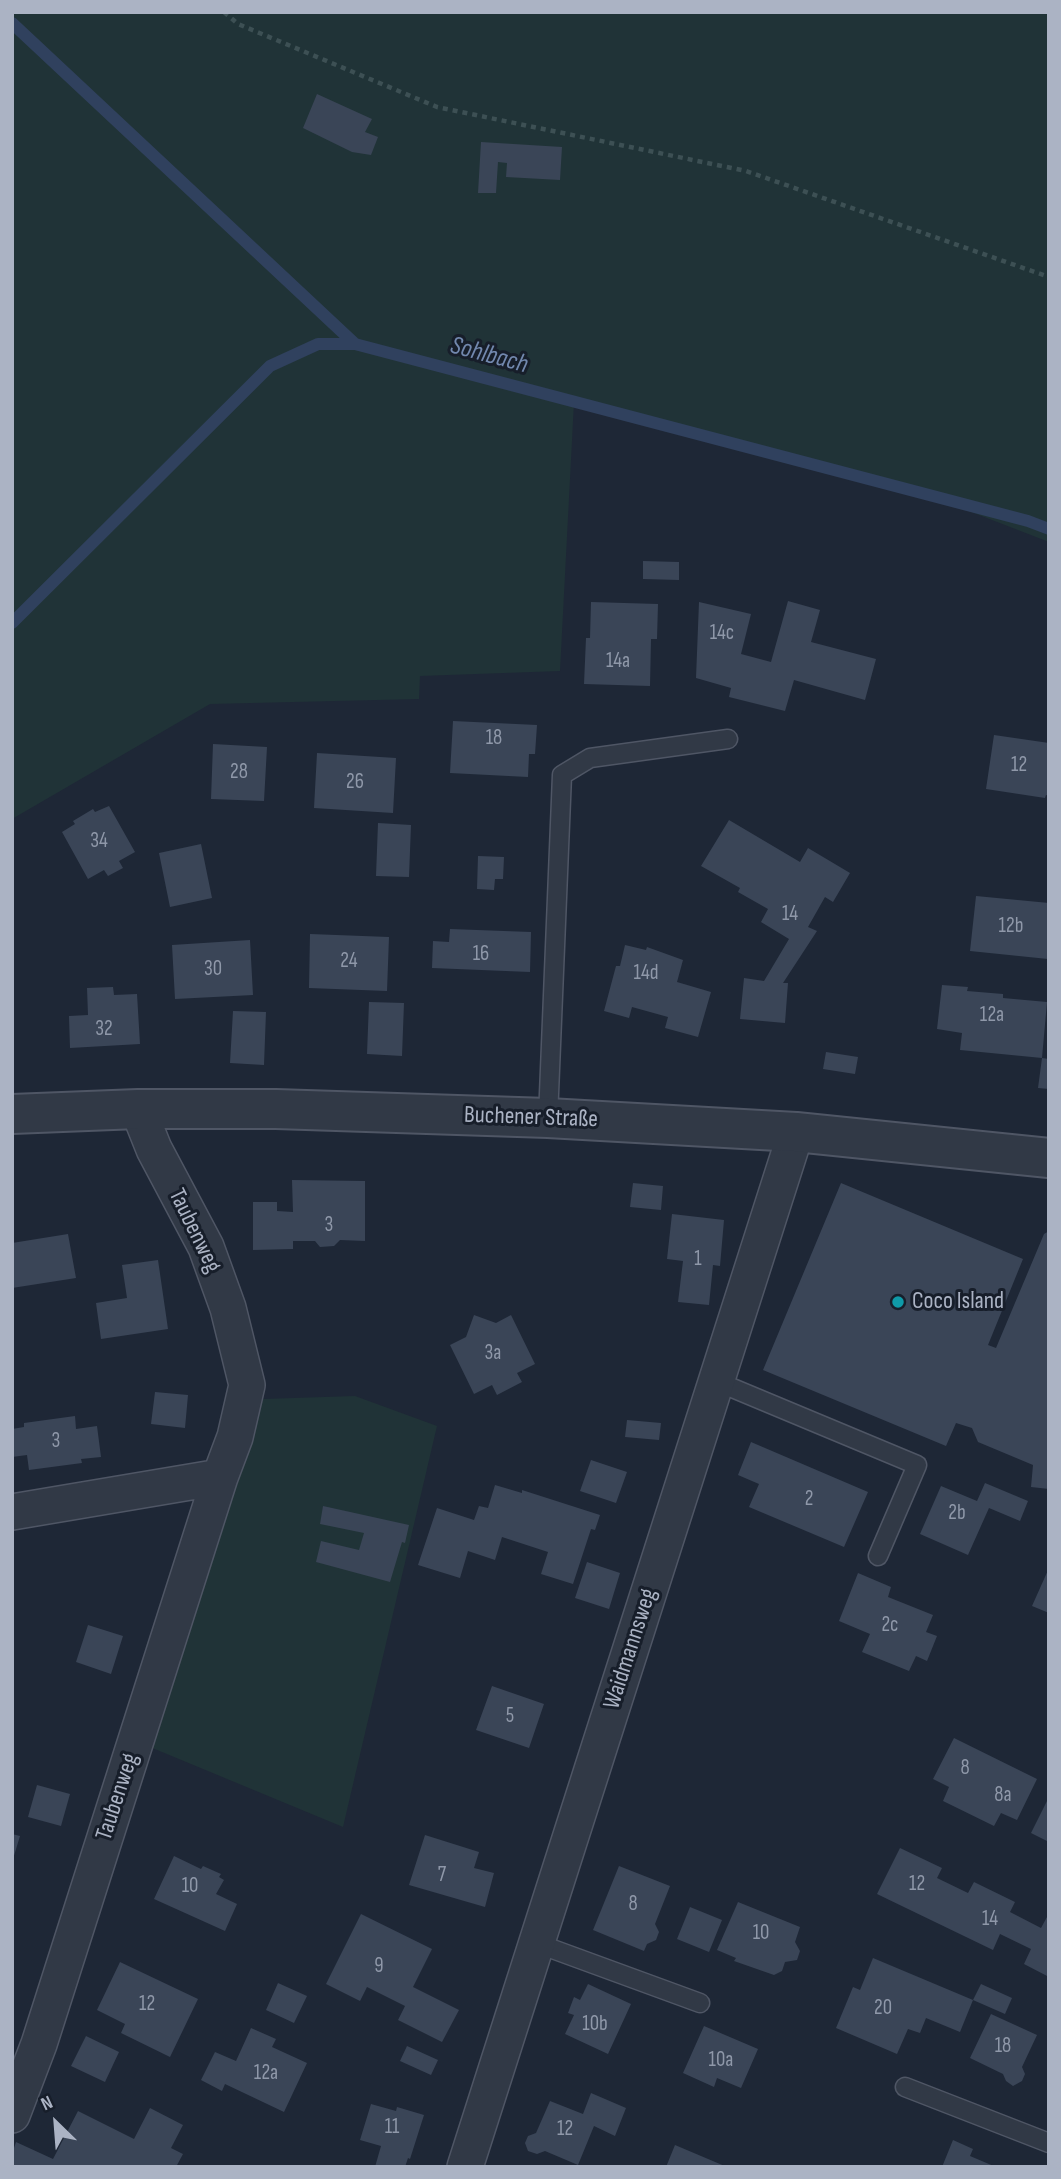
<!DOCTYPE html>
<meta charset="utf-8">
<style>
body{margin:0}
#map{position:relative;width:1061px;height:2179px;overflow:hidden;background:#1e2736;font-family:"Sofia Sans Condensed",sans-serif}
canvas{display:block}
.frame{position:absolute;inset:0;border:14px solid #abb3c4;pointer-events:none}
.north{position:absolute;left:21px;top:2088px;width:70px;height:70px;-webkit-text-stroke:5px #171e2a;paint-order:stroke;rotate:335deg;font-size:19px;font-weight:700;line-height:28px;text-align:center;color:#abb3c4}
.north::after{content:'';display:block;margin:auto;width:24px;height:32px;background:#abb3c4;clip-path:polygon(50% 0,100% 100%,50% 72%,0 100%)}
</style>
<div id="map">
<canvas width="1061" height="2179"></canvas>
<div class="frame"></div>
<div class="north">N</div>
</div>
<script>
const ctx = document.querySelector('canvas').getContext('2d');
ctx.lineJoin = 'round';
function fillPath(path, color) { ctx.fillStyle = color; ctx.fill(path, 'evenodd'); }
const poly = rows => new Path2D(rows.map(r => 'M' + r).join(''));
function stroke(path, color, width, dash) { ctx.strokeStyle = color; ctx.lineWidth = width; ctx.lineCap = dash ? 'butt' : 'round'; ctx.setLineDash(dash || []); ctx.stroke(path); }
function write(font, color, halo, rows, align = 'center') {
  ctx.font = font + ' "Sofia Sans Condensed",sans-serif'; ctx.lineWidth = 6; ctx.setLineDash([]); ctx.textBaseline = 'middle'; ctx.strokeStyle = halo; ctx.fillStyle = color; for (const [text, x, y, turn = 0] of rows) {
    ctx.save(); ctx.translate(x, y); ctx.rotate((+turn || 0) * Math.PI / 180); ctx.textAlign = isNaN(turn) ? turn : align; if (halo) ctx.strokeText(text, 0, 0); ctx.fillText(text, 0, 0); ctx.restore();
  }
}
const green = poly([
 [12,12,1049,12,1049,542,961,508,574,402,560,671,420,676,419,699,210,704,12,819],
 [355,1396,437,1426,343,1827,150,1747,263,1399]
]);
const stream = poly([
 [12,23,355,344],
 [12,623,270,366,318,344,355,344,1028,521,1049,529]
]);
const building = poly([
 [317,94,372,119,365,132,378,137,371,155,352,152,303,128],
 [481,142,562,147,560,180,506,177,507,163,498,162,496,193,478,193],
 [643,561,679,562,679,580,643,579],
 [788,601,820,610,811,642,876,659,865,700,794,680,785,711,729,697,731,688,696,678,699,602,751,614,741,654,771,662],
 [591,602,658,604,657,639,651,639,650,686,584,684,586,638,590,638],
 [453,721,537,725,535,754,529,754,528,777,450,773],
 [994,735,1049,743,1049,796,1046,795,1045,798,986,789],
 [213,744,267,747,264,801,211,799],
 [317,753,396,758,393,813,314,808],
 [109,806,135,852,119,861,123,868,108,876,104,870,88,879,62,832,75,824,73,821,93,809,95,812],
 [729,820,800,862,808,848,850,873,833,902,825,897,808,927,817,931,783,983,788,983,785,1023,740,1019,744,978,764,981,789,939,761,922,768,909,738,892,740,888,701,866],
 [378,823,411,825,409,877,376,876],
 [201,844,212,898,170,907,159,853],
 [478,856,504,857,503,879,495,879,494,890,477,889],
 [976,896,1049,903,1048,959,970,951],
 [450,929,531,932,530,972,432,968,433,941,449,942],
 [310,934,389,937,387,991,309,988],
 [250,940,253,995,175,999,172,945],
 [625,945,646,950,647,947,683,960,677,982,711,992,698,1037,665,1028,668,1017,632,1007,629,1018,604,1011,616,966,620,966],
 [942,985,968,987,967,991,1003,994,1003,998,1047,1002,1042,1058,960,1050,962,1033,937,1029],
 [113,987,114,995,137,994,140,1044,70,1048,69,1016,88,1015,87,988],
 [369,1002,404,1003,402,1056,367,1054],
 [233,1011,266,1012,264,1065,230,1063],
 [826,1052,858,1057,855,1074,823,1069],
 [1042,1058,1049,1059,1049,1089,1038,1088],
 [292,1180,365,1181,365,1241,340,1240,334,1246,320,1247,315,1241,293,1241,293,1249,253,1250,253,1202,277,1202,277,1211,293,1212],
 [633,1183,663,1186,661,1210,630,1207],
 [841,1183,1023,1259,988,1345,996,1348,1044,1234,1049,1231,1049,1489,1031,1487,1033,1465,978,1442,972,1428,956,1423,946,1446,763,1370],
 [672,1214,724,1220,720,1266,713,1265,709,1305,678,1302,683,1261,667,1259],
 [68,1234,76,1278,12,1288,12,1243],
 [158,1260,168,1329,101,1339,96,1303,127,1298,122,1265],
 [474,1315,496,1323,511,1315,535,1364,517,1373,522,1382,497,1395,492,1385,474,1394,450,1345,466,1337],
 [155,1392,188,1395,185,1428,151,1424],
 [75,1416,76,1429,97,1426,101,1457,81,1459,82,1463,29,1470,27,1455,12,1457,12,1429,24,1427,24,1423],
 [627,1420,661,1423,659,1440,625,1437],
 [751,1442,868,1492,844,1547,749,1507,759,1484,738,1475],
 [591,1460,627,1472,616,1503,580,1491],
 [985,1483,1028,1501,1020,1521,989,1508,968,1555,920,1534,941,1486,977,1501],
 [495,1485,522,1493,522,1490,600,1515,595,1530,591,1529,573,1584,541,1574,548,1552,502,1537,495,1560,468,1551,460,1578,418,1565,437,1508,474,1520,479,1506,488,1508],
 [323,1506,409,1525,405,1543,402,1542,390,1582,316,1562,321,1541,359,1550,364,1533,320,1524],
 [587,1562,620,1573,609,1609,575,1598],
 [1049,1568,1049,1613,1032,1606],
 [858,1573,891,1587,888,1597,933,1615,926,1632,937,1636,927,1661,916,1656,909,1671,862,1652,870,1634,839,1621],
 [88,1625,123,1636,111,1674,76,1662],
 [492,1686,544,1704,529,1748,476,1730],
 [954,1738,1037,1779,1017,1820,1001,1813,994,1826,943,1801,949,1787,933,1779],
 [37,1785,70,1794,61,1826,28,1817],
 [1049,1797,1049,1842,1031,1833],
 [12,1834,20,1836,13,1859,12,1859],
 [425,1835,479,1852,474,1868,494,1873,485,1907,409,1885],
 [900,1848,942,1868,937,1878,968,1893,974,1882,1015,1902,1010,1912,1041,1928,1047,1917,1049,1918,1049,1977,1024,1964,1031,1949,1000,1934,993,1950,877,1894],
 [174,1856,201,1869,203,1866,221,1874,219,1877,224,1880,216,1894,237,1904,225,1931,154,1899],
 [619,1866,670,1886,655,1924,659,1932,656,1940,647,1944,644,1951,593,1930],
 [738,1902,800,1927,795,1942,800,1951,797,1960,785,1962,782,1971,774,1975,734,1961,736,1958,717,1950],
 [690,1907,722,1920,709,1952,677,1939],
 [361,1914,432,1949,413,1987,459,2010,442,2042,398,2020,405,2006,367,1987,360,2001,326,1984],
 [873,1958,973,2000,960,2032,926,2018,920,2033,908,2029,897,2054,836,2028,853,1987,860,1990],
 [120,1962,198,1999,170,2057,121,2033,125,2024,97,2010],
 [278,1983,307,1996,294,2023,266,2010],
 [588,1984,631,2004,608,2054,565,2034,574,2015,568,2013,574,1997,580,2000],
 [981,1984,1012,1998,1005,2014,973,2000],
 [991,2014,1037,2035,1022,2067,1025,2074,1022,2081,1013,2086,1006,2081,1003,2074,970,2058],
 [704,2026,758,2049,741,2088,717,2078,714,2087,683,2073],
 [251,2028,276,2039,272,2047,307,2063,284,2112,225,2084,222,2091,201,2080,215,2052,236,2061],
 [86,2036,119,2052,105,2082,71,2066],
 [407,2046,438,2060,431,2075,400,2061],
 [591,2093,626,2108,615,2136,594,2126,578,2165,545,2151,537,2154,528,2151,525,2143,528,2136,536,2133,550,2101,583,2114],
 [371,2104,396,2111,397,2107,424,2115,410,2159,408,2158,405,2167,375,2167,381,2146,360,2140],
 [150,2108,183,2125,171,2148,183,2154,176,2167,12,2167,12,2154,16,2142,53,2159,78,2111,134,2139],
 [953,2140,973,2149,970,2156,996,2167,942,2167],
 [675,2145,727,2167,666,2167]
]);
const path = poly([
 [224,12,238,24,437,107,746,171,1049,277]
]);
const service = poly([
 [548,1118,562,775,590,758,728,739],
 [718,1382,917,1465,878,1556],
 [536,1943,700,2003],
 [905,2087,1049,2143]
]);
const minor = poly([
 [12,1512,220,1477],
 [12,2115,39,2044,220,1477,235,1437,247,1385,228,1308,206,1247,154,1149,138,1109],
 [465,2167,796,1132]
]);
const tertiary = poly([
 [12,1114,138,1109,276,1109,548,1118,796,1132,1049,1158]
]);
const markers = [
 [898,1302,7,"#0f9aa8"]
];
const numberNames = [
 ["14c",722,634],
 ["14a",618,662],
 ["18",494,739],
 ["12",1019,766],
 ["28",239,773],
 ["26",355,783],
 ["34",99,842],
 ["14",790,915],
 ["12b",1011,927],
 ["16",481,955],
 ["24",349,962],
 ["30",213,970],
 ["14d",646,974],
 ["12a",992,1016],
 ["32",104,1030],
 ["3",329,1226],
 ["1",698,1260],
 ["3a",493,1354],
 ["3",56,1442],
 ["2",809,1500],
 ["2b",957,1514],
 ["2c",890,1626],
 ["5",510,1717],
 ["8",965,1769],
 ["8a",1003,1796],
 ["7",442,1876],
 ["12",917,1885],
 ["10",190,1887],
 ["8",633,1905],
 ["14",990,1920],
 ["10",761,1934],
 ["9",379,1967],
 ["12",147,2005],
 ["20",883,2009],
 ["10b",595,2025],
 ["18",1003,2047],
 ["10a",721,2061],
 ["12a",266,2074],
 ["11",392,2128],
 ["12",565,2130]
];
const streetNames = [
 ["Buchener Straße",531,1118,2],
 ["Taubenweg",194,1231,64],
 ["Waidmannsweg",631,1649,-72],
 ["Taubenweg",118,1797,-72]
];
const poiNames = [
 ["Coco Island",912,1302]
];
const waterNames = [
 ["Sohlbach",489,356,15]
];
fillPath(green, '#203337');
stroke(stream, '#30415e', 12);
fillPath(building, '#3a4557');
stroke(service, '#4f5665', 21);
stroke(minor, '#4f5665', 38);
stroke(tertiary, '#4f5665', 42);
stroke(path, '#3d5054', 4.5, [5, 5]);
stroke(service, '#313946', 18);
stroke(minor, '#313946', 35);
stroke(tertiary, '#313946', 38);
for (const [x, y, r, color] of markers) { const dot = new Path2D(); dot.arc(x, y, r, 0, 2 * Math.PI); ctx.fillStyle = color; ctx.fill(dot); stroke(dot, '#171e2a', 2.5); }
write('21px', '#8f98a9', null, numberNames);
write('24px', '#abb3c4', '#171e2a', streetNames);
write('24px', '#abb3c4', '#171e2a', poiNames, 'left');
write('italic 26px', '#7288ae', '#171e2a', waterNames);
</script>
